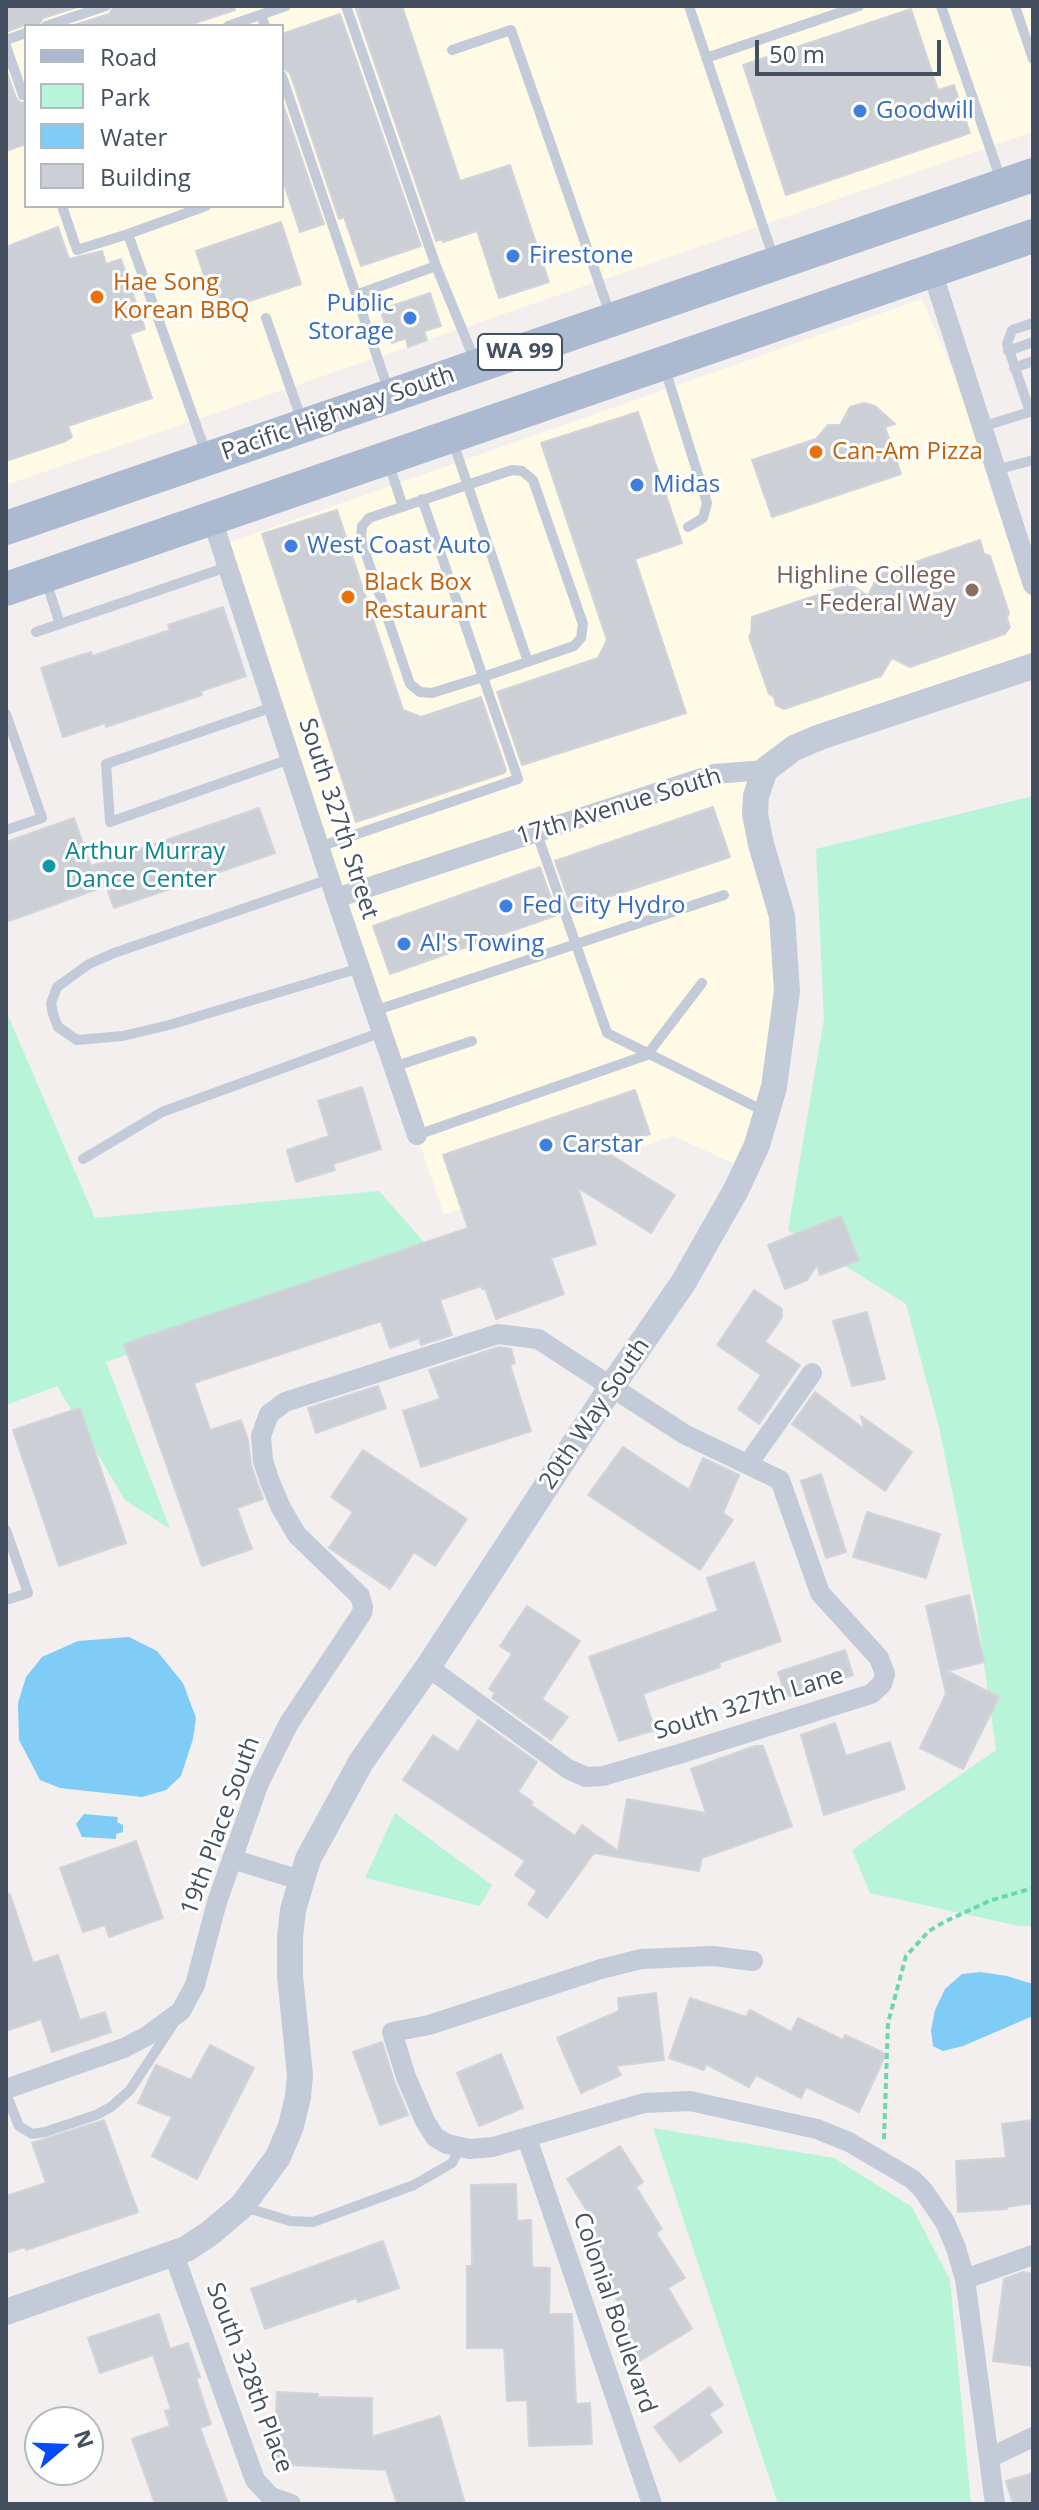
<!DOCTYPE html>
<style>
body{margin:0}
#map{position:relative;width:1039px;height:2510px;overflow:hidden;background:#f2efee;font-family:"Open Sans",sans-serif}
canvas{display:block}
.frame{position:absolute;inset:0;border:8px solid #444f5f;pointer-events:none}
.legend{position:absolute;left:24px;top:24px;width:260px;height:184px;box-sizing:border-box;background:#fff;border:2px solid #b4b9bf;margin:0;padding:10px 14px;list-style:none;font-size:24px;color:#444f5f}
.legend li{display:flex;align-items:center;gap:16px;height:40px}
.legend b{width:40px;border:2px solid #b4b9bf}
.north{position:absolute;left:24px;top:2406px;width:80px;height:80px;box-sizing:border-box;background:#fff;border:2px solid #b4b9bf;border-radius:50%;rotate:71deg;font-size:22px;font-weight:700;line-height:32px;text-align:center;color:#444f5f}
.north::after{content:'';display:block;margin:auto;width:28px;height:36px;background:#034cf7;clip-path:polygon(50% 0,100% 100%,50% 72%,0 100%)}
.scale{position:absolute;left:755px;top:40px;width:186px;height:36px;box-sizing:border-box;border:4px solid #444f5f;border-top:0;padding-left:10px;font-size:24px;line-height:28px;white-space:nowrap;color:#444f5f;-webkit-text-stroke:6px #fff;paint-order:stroke}
</style>
<div id="map">
<canvas width="1039" height="2510"></canvas>
<div class="frame"></div>
<ul class="legend">
<li><b style="height:10px;background:#abb9d1"></b>Road</li>
<li><b style="height:22px;background:#b8f4d7"></b>Park</li>
<li><b style="height:22px;background:#7fcdf7"></b>Water</li>
<li><b style="height:22px;background:#cdcfd7"></b>Building</li>
</ul>
<div class="north">N</div>
<div class="scale">50 m</div>
</div>
<script>
const ctx = document.querySelector('canvas').getContext('2d');
ctx.lineJoin = 'round';
function fillPath(path, color) { ctx.fillStyle = color; ctx.fill(path, 'evenodd'); }
const poly = rows => new Path2D(rows.map(r => 'M' + r).join(''));
function stroke(path, color, width, dash) { ctx.strokeStyle = color; ctx.lineWidth = width; ctx.lineCap = dash ? 'butt' : 'round'; ctx.setLineDash(dash || []); ctx.stroke(path); }
function write(font, color, halo, rows, align = 'center') {
  ctx.font = font + ' "Open Sans",sans-serif'; ctx.lineWidth = 6; ctx.setLineDash([]); ctx.textBaseline = 'middle'; ctx.strokeStyle = halo; ctx.fillStyle = color; for (const [text, x, y, turn = 0] of rows) {
    ctx.save(); ctx.translate(x, y); ctx.rotate((+turn || 0) * Math.PI / 180); ctx.textAlign = isNaN(turn) ? turn : align; if (halo) ctx.strokeText(text, 0, 0); ctx.fillText(text, 0, 0); ctx.restore();
  }
}
const commercial = poly([
 [6,6,1033,6,1033,132,6,485],
 [26,26,282,26,282,206,26,206],
 [922,299,997,474,1033,586,1033,665,820,737,760,782,786,965,746,1169,673,1136,444,1215,336,898,228,543]
]);
const green = poly([
 [1033,796,1033,1926,1019,1926,870,1893,852,1850,996,1750,977,1613,939,1427,906,1304,788,1230,824,1019,816,849],
 [6,1011,95,1218,379,1191,431,1250,106,1362,170,1529,125,1500,57,1386,6,1405],
 [395,1813,492,1885,480,1906,365,1878],
 [653,2128,834,2158,912,2207,950,2280,971,2504,778,2504]
]);
const water = poly([
 [129,1637,157,1651,183,1683,196,1718,193,1739,181,1776,166,1790,142,1797,60,1788,40,1780,19,1740,18,1703,26,1677,42,1657,78,1641],
 [84,1814,118,1817,117,1822,123,1825,123,1832,116,1834,116,1839,82,1837,76,1824],
 [981,1972,1007,1976,1033,1984,1033,2016,963,2046,943,2051,933,2046,931,2030,935,2010,945,1989,962,1974]
]);
const building = poly([
 [6,6,81,6,43,18,38,26,24,25,6,32,6,6],
 [114,6,234,6,235,10,186,26,71,26,109,14,114,6],
 [366,6,402,6,460,181,510,165,549,282,499,298,477,231,443,242,442,239,436,241,356,9,366,6],
 [911,9,938,90,954,85,970,133,786,195,743,65,911,9],
 [340,14,421,246,361,266,344,217,339,219,290,73,282,68,282,34,340,14],
 [6,70,16,98,21,103,26,102,26,144,6,151,6,70],
 [282,101,324,224,300,232,282,178,282,101],
 [281,222,301,284,216,312,196,251,281,222],
 [58,227,69,259,102,251,106,264,121,259,145,329,130,334,152,398,68,426,72,437,66,441,6,461,6,247,58,227],
 [430,293,441,326,424,331,427,340,408,347,406,338,392,343,380,310,430,293],
 [864,403,875,406,895,424,885,427,901,474,772,517,752,460,816,439,828,425,840,425,850,407,864,403],
 [638,412,682,543,635,559,686,713,522,765,497,692,598,658,607,640,541,443,638,412],
 [337,510,403,710,421,717,481,697,506,770,504,773,356,822,262,534,337,510],
 [980,540,984,554,990,556,1009,613,1007,618,1010,627,1005,634,910,667,892,658,881,676,784,709,776,705,774,697,769,694,749,637,751,633,752,617,850,584,868,596,878,575,980,540],
 [223,607,246,676,201,691,202,695,106,727,105,723,63,737,41,668,91,652,92,656,170,630,168,625,223,607],
 [713,807,730,857,572,909,555,861,713,807],
 [259,808,275,853,114,908,106,886,6,922,6,842,74,818,91,866,259,808],
 [540,867,557,915,390,974,373,926,540,867],
 [362,1087,381,1149,333,1164,335,1170,296,1182,287,1150,329,1136,318,1101,362,1087],
 [635,1090,650,1134,603,1150,675,1195,651,1233,578,1188,596,1244,551,1258,564,1294,496,1319,485,1288,482,1289,481,1286,440,1300,452,1335,421,1345,419,1338,390,1348,381,1321,194,1383,210,1430,241,1420,248,1440,251,1465,263,1499,237,1508,252,1549,202,1566,124,1344,468,1228,443,1155,635,1090],
 [841,1216,859,1260,820,1275,817,1265,807,1280,785,1289,768,1245,841,1216],
 [754,1290,782,1309,782,1317,765,1342,800,1365,759,1424,738,1409,761,1375,717,1345,754,1290],
 [867,1312,885,1379,852,1386,833,1321,867,1312],
 [499,1347,511,1349,515,1363,510,1365,531,1431,421,1467,403,1411,440,1399,429,1370,499,1347],
 [378,1386,386,1408,316,1433,308,1408,378,1386],
 [815,1392,864,1429,861,1416,912,1452,885,1491,792,1424,815,1392],
 [80,1408,126,1543,59,1566,13,1430,80,1408],
 [623,1447,689,1490,703,1458,739,1475,723,1513,733,1520,700,1570,588,1495,623,1447],
 [363,1450,467,1519,435,1566,414,1552,390,1589,329,1548,353,1512,331,1497,363,1450],
 [821,1474,846,1552,826,1558,801,1481,821,1474],
 [867,1512,940,1534,926,1578,853,1557,867,1512],
 [754,1562,781,1641,719,1663,720,1667,643,1694,655,1730,619,1741,589,1657,718,1611,707,1578,754,1562],
 [969,1595,984,1662,947,1671,999,1697,963,1769,920,1748,946,1694,926,1606,969,1595],
 [527,1606,580,1641,542,1699,568,1717,551,1740,492,1698,495,1693,489,1689,512,1654,500,1646,527,1606],
 [845,1650,853,1675,786,1697,778,1672,845,1650],
 [478,1720,537,1762,518,1792,533,1802,531,1805,575,1836,582,1825,618,1851,627,1799,706,1813,691,1769,755,1746,763,1746,792,1826,702,1858,699,1871,594,1853,547,1918,528,1904,537,1891,515,1875,525,1861,403,1780,433,1735,458,1752,478,1720],
 [835,1723,846,1756,890,1742,905,1789,824,1815,801,1735,835,1723],
 [136,1841,163,1918,109,1937,105,1925,83,1932,60,1868,136,1841],
 [6,1894,10,1894,33,1963,58,1955,80,2020,105,2012,111,2032,52,2052,41,2019,6,2031,6,1894],
 [656,1993,664,2060,616,2066,621,2075,581,2093,557,2038,619,2011,618,1998,656,1993],
 [690,1998,746,2017,750,2010,791,2032,798,2018,843,2040,845,2035,886,2054,859,2112,806,2087,801,2098,756,2075,749,2087,706,2064,704,2070,669,2058,690,1998],
 [382,2042,394,2081,408,2115,380,2125,353,2052,382,2042],
 [210,2045,254,2068,197,2179,152,2156,172,2117,138,2103,156,2065,191,2080,210,2045],
 [501,2054,523,2108,479,2126,457,2073,501,2054],
 [104,2120,138,2212,26,2250,25,2247,6,2253,6,2196,46,2183,32,2143,104,2120],
 [1033,2120,1033,2203,1007,2207,1007,2209,958,2212,956,2161,1006,2158,1002,2124,1033,2120],
 [620,2146,643,2182,636,2187,662,2229,656,2233,685,2278,668,2288,692,2329,638,2362,619,2330,632,2322,605,2282,614,2276,585,2229,595,2223,567,2179,620,2146],
 [516,2184,517,2221,531,2220,532,2267,550,2268,549,2314,572,2314,576,2404,590,2403,592,2444,529,2446,527,2400,507,2401,504,2348,467,2348,467,2266,472,2266,471,2185,516,2184],
 [383,2241,399,2288,358,2302,356,2298,265,2329,251,2289,383,2241],
 [1023,2272,1033,2274,1033,2366,993,2361,1004,2279,1023,2272],
 [159,2314,170,2349,188,2343,200,2377,196,2378,211,2424,200,2428,228,2504,155,2504,132,2439,170,2426,165,2411,171,2409,153,2355,100,2373,88,2338,159,2314],
 [710,2387,723,2405,709,2414,722,2432,680,2462,654,2427,710,2387],
 [277,2392,318,2394,318,2397,372,2398,372,2437,440,2416,465,2504,397,2504,386,2470,274,2464,277,2392],
 [1033,2473,1033,2504,1013,2504,1006,2481,1033,2473]
]);
const path = poly([
 [884,2139,888,2023,906,1956,929,1931,944,1922,989,1901,1033,1888]
]);
const service = poly([
 [346,6,436,266,475,361],
 [689,6,774,259],
 [941,6,1001,180],
 [1015,6,1033,59],
 [261,15,265,26],
 [46,26,106,6],
 [228,26,286,6],
 [6,40,26,33],
 [6,46,23,95,26,94],
 [452,50,511,30,610,314],
 [706,58,859,6],
 [282,76,389,392],
 [62,206,77,250,128,234],
 [356,295,436,266],
 [266,318,302,421],
 [1008,351,1033,342],
 [664,366,707,503,703,518,688,527],
 [1014,368,1033,361],
 [1030,412,1007,344,1012,330,1033,323],
 [981,427,1033,411],
 [453,442,528,662],
 [206,453,128,234,206,206],
 [389,464,403,507],
 [512,470,522,471,533,480,583,624,581,638,574,646,483,677,432,693,420,692,410,684,361,540,362,526,369,518,512,470],
 [996,470,1033,460],
 [46,581,60,624],
 [36,632,227,567],
 [273,707,106,764,110,822,290,759],
 [6,714,42,818,6,830],
 [536,831,607,1033,764,1111],
 [319,847,518,779,422,499],
 [330,879,114,953,89,964,57,987,51,1003,53,1014,58,1027,77,1040,123,1036,169,1025,360,968],
 [374,1011,724,895],
 [393,1067,472,1041],
 [417,1135,647,1055,702,983],
 [83,1159,162,1112,382,1032],
 [6,1530,28,1593,6,1600],
 [6,2094,19,2126,32,2134,45,2132,96,2115,111,2107,130,2090,174,2023],
 [244,2207,290,2221,313,2222,414,2185,452,2163,460,2148]
]);
const minor = poly([
 [932,271,1033,585],
 [212,519,336,898,417,1135],
 [336,898,714,774,765,770],
 [748,1464,812,1373],
 [232,1859,300,1880],
 [753,1961,713,1956,641,1959,601,1969,429,2025,392,2032,406,2077,425,2121,435,2137,447,2144,470,2149,493,2147,644,2103,690,2101,817,2129,849,2142,912,2179,923,2190,945,2222,956,2248,965,2279,995,2504],
 [6,2089,124,2048,147,2036,181,2011,195,1985,217,1902,259,1783,289,1723,362,1613,363,1607,360,1596,297,1535,281,1508,270,1482,263,1461,261,1436,269,1414,285,1402,498,1334,538,1339,684,1434,780,1480,820,1593,879,1658,885,1674,882,1684,871,1694,679,1754,603,1776,586,1777,568,1769,428,1667],
 [527,2138,652,2504],
 [174,2255,255,2480,271,2497,291,2504],
 [965,2279,1033,2255],
 [991,2457,1033,2437]
]);
const tertiary = poly([
 [6,2312,186,2249,209,2234,242,2206,278,2157,291,2126,298,2097,300,2075,290,1976,290,1937,293,1910,308,1859,361,1762,428,1667,612,1386,683,1283,736,1190,757,1145,774,1087,787,991,782,916,761,844,755,814,756,796,765,770,794,748,820,737,1033,666]
]);
const primary = poly([
 [6,528,1033,175],
 [6,589,1033,236]
]);
const markers = [
 [860,111,8,"#3f7fe0"],
 [513,256,8,"#3f7fe0"],
 [97,297,8,"#e8710a"],
 [410,318,8,"#3f7fe0"],
 [816,452,8,"#e8710a"],
 [637,485,8,"#3f7fe0"],
 [291,546,8,"#3f7fe0"],
 [972,590,8,"#8d6e63"],
 [348,597,8,"#e8710a"],
 [49,866,8,"#0f9aa8"],
 [506,906,8,"#3f7fe0"],
 [404,944,8,"#3f7fe0"],
 [546,1145,8,"#3f7fe0"]
];
const shields = [
 [520,352,84]
];
const shieldNames = [
 ["WA 99",520,352]
];
const shopNames = [
 ["Goodwill",876,111],
 ["Firestone",529,256],
 ["Public",394,304,"right"],
 ["Storage",394,332,"right"],
 ["Midas",653,485],
 ["West Coast Auto",307,546],
 ["Fed City Hydro",522,906],
 ["Al's Towing",420,944],
 ["Carstar",562,1145]
];
const foodNames = [
 ["Hae Song",113,283],
 ["Korean BBQ",113,311],
 ["Can-Am Pizza",832,452],
 ["Black Box",364,583],
 ["Restaurant",364,611]
];
const streetNames = [
 ["Pacific Highway South",338,414,-19],
 ["17th Avenue South",619,807,-17],
 ["South 327th Street",338,819,72],
 ["20th Way South",595,1414,-56],
 ["South 327th Lane",749,1704,-17],
 ["19th Place South",221,1826,-70],
 ["Colonial Boulevard",614,2313,71],
 ["South 328th Place",249,2378,69]
];
const educationNames = [
 ["Highline College",956,576],
 ["- Federal Way",956,604]
];
const cultureNames = [
 ["Arthur Murray",65,852],
 ["Dance Center",65,880]
];
fillPath(commercial, '#fefae6');
fillPath(green, '#b8f4d7');
fillPath(water, '#7fcdf7');
fillPath(building, '#cdcfd7');
stroke(building, '#d2d3db', 2);
stroke(path, '#6bd7b0', 4, [6, 4]);
stroke(service, '#c3cbd8', 10);
stroke(minor, '#c3cbd8', 20);
stroke(tertiary, '#c3cbd8', 26);
stroke(primary, '#abb9d1', 34);
for (const [x, y, r, color] of markers) { const dot = new Path2D(); dot.arc(x, y, r, 0, 2 * Math.PI); ctx.fillStyle = color; ctx.fill(dot); stroke(dot, '#fff', 3); }
for (const [x, y, w] of shields) { const box = new Path2D(); box.roundRect(x - w / 2, y - 18, w, 36, 6); ctx.fillStyle = '#fff'; ctx.fill(box); stroke(box, '#444f5f', 2); }
write('bold 22px', '#444f5f', null, shieldNames);
write('24px', '#366cbe', '#fff', shopNames, 'left');
write('24px', '#c56008', '#fff', foodNames, 'left');
write('24px', '#444f5f', '#fff', streetNames);
write('24px', '#785e54', '#fff', educationNames, 'right');
write('24px', '#0d838f', '#fff', cultureNames, 'left');
</script>
